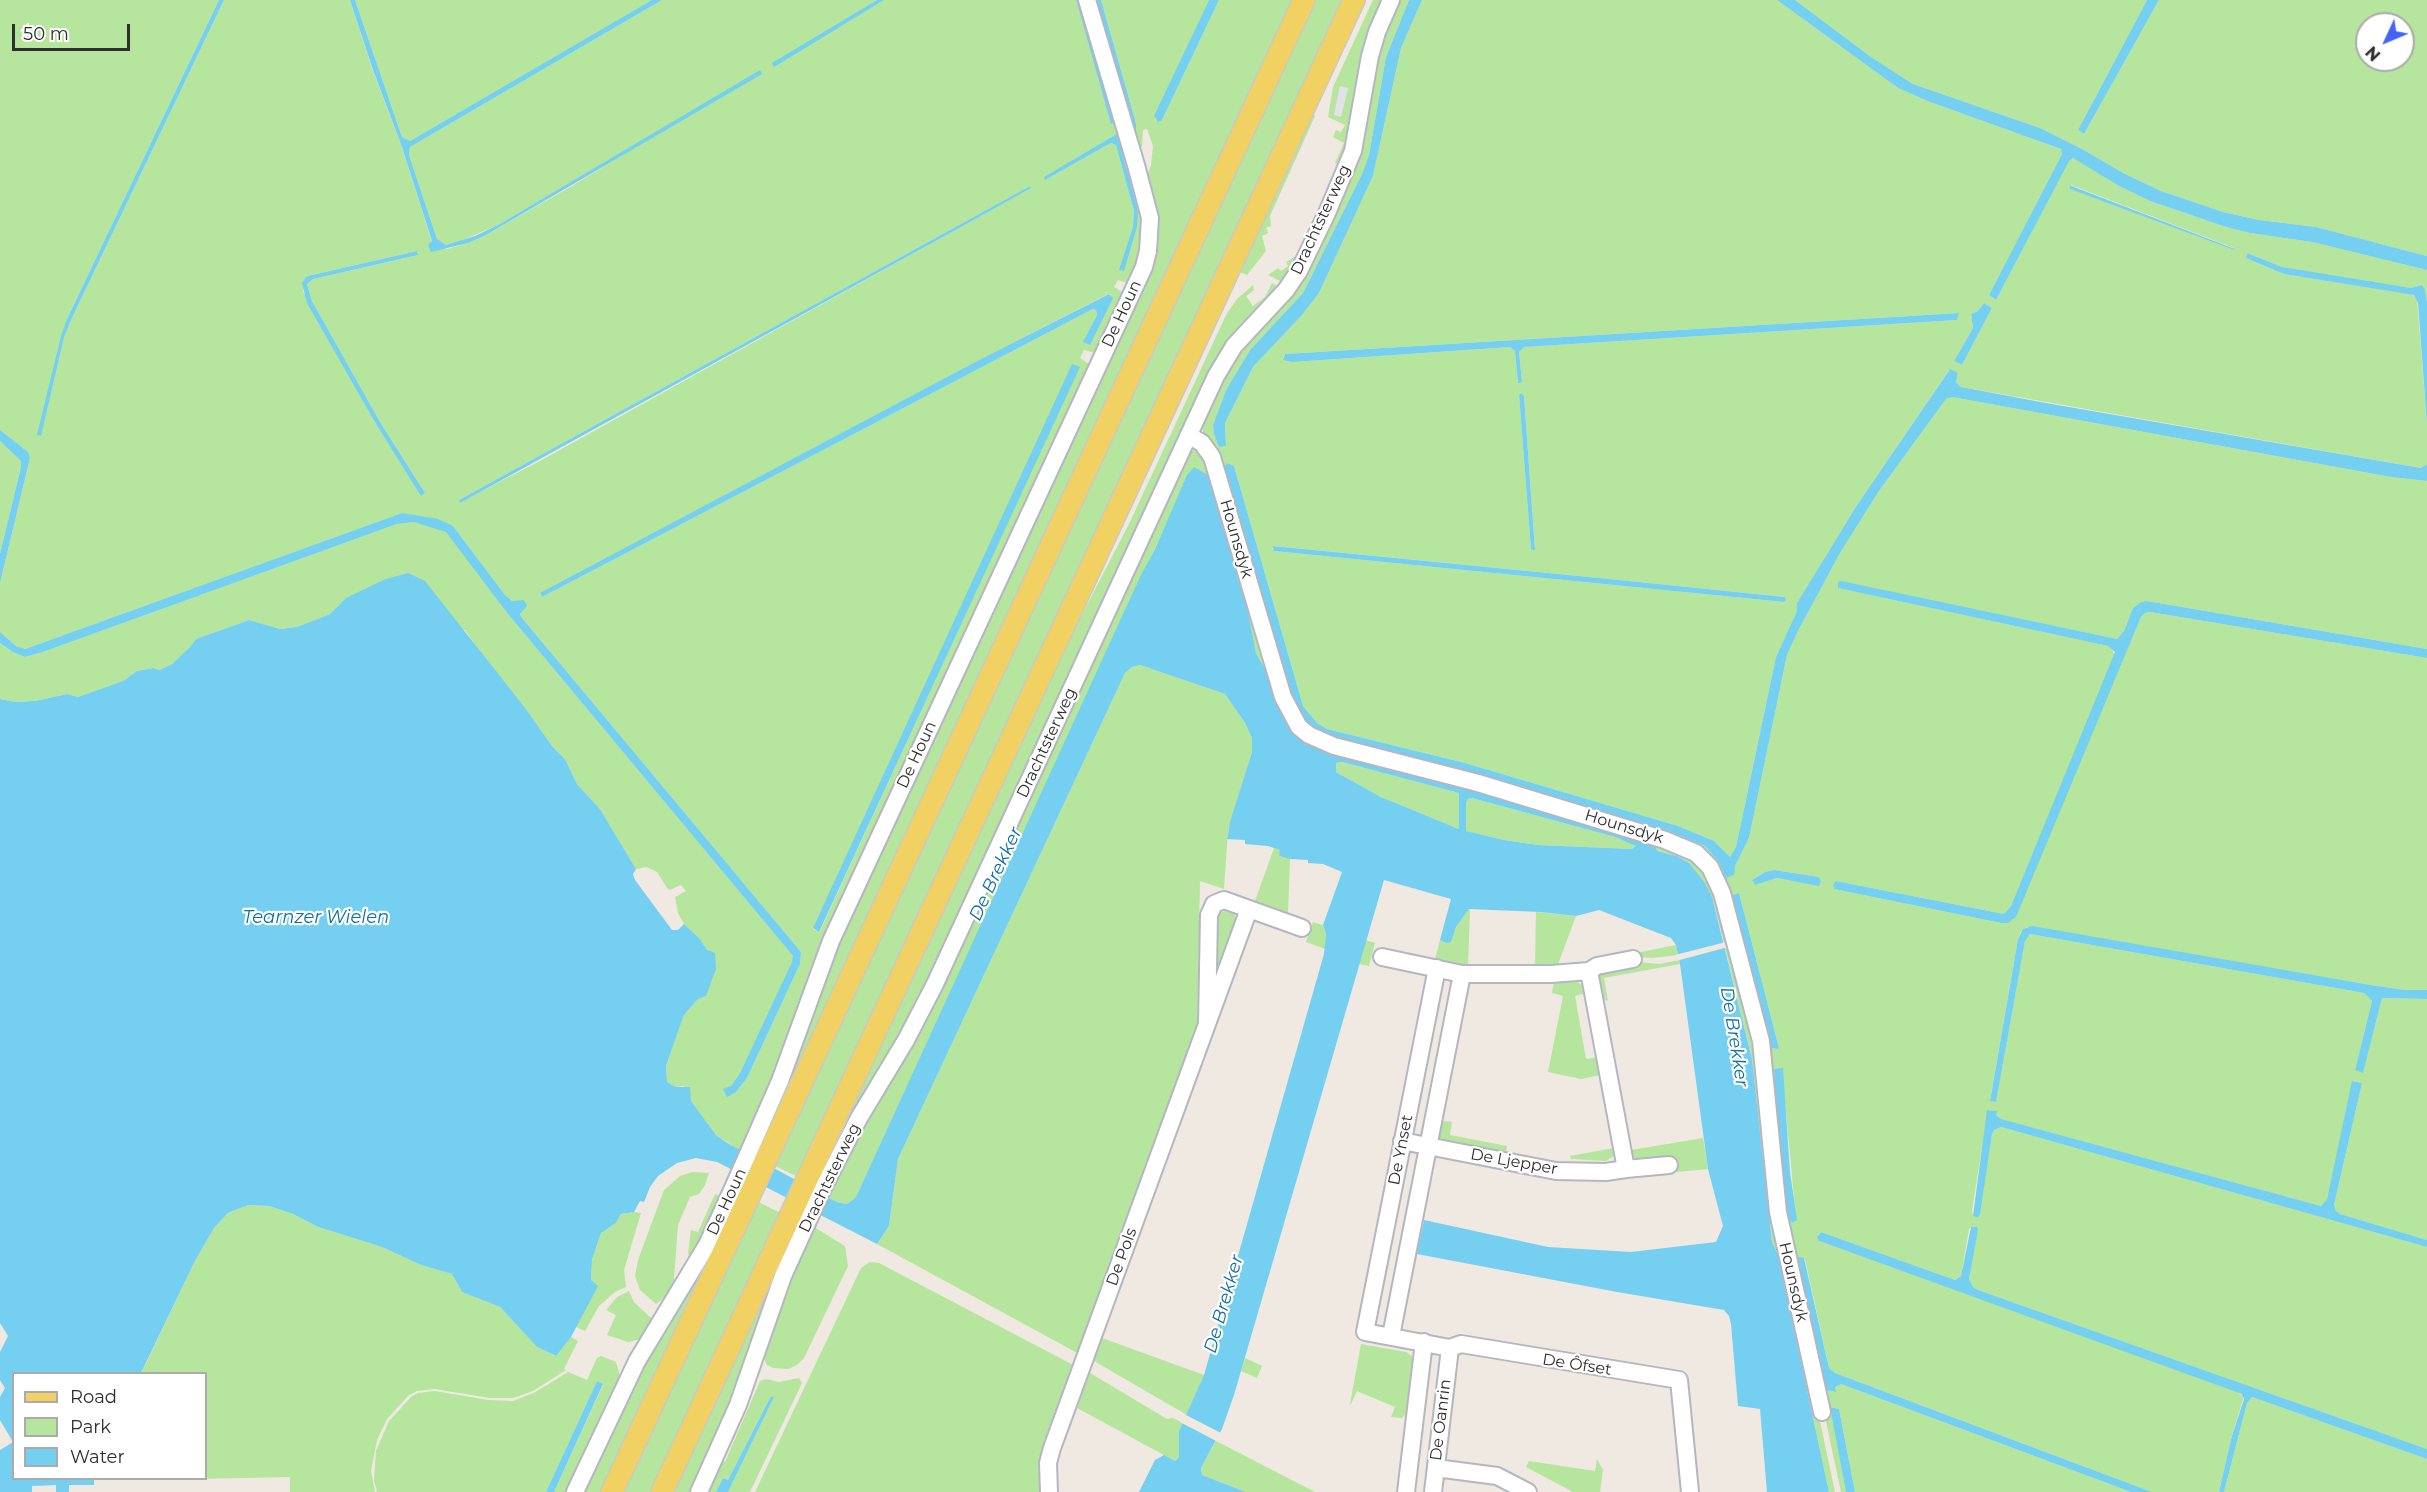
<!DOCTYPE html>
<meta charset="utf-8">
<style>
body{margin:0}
#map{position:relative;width:2427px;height:1492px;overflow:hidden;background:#efe9e1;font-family:Montserrat,sans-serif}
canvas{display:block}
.legend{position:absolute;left:12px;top:1372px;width:195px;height:108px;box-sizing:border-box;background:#fff;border:2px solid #ababab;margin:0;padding:8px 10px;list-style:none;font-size:18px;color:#2e2e2e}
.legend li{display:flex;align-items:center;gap:12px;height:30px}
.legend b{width:30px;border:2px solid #ababab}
.north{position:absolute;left:2355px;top:12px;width:60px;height:60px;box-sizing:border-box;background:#fff;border:2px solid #ababab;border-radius:50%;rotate:226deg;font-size:16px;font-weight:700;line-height:24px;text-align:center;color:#2e2e2e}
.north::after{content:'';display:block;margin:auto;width:21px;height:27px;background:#4264fb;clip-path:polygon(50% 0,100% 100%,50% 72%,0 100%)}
.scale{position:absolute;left:12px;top:24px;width:118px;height:27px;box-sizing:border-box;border:3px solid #2e2e2e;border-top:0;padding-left:8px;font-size:18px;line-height:21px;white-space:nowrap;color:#2e2e2e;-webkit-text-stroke:4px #fff;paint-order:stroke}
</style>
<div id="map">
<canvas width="2427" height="1492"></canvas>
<ul class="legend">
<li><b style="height:8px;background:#f2d163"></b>Road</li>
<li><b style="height:16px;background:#b6e59e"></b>Park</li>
<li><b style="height:16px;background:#75cff0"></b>Water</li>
</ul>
<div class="north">N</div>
<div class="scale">50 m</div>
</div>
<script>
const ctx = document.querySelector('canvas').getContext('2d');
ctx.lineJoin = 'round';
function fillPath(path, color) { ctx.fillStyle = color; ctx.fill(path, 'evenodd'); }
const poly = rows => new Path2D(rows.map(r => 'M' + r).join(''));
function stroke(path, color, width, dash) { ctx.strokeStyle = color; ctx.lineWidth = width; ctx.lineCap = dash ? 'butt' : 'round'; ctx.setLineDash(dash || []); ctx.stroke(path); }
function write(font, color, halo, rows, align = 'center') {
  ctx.font = font + ' Montserrat,sans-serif'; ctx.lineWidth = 4.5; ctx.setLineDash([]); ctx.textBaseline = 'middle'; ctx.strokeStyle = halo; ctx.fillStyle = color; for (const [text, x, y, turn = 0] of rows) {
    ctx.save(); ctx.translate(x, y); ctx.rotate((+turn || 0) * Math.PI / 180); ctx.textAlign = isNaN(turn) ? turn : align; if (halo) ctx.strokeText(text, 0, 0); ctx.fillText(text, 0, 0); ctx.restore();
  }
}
const industrial = poly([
 [1340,86,1348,88,1342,117,1334,115]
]);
const green = poly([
 [0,0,219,0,67,319,41,435,64,338,71,320,224,0,350,0,373,71,402,147,432,242,428,245,447,249,468,243,486,235,572,186,760,71,498,225,458,242,446,245,441,243,437,239,409,155,410,147,662,0,877,0,772,64,884,0,1076,0,1111,123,1114,122,1080,0,1122,133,1146,233,1132,282,1127,283,1118,280,1114,287,1126,294,1098,354,1084,350,1080,358,1092,366,743,1153,716,1135,691,1101,684,1086,676,1087,667,1082,666,1066,684,1015,698,999,706,996,707,950,700,939,684,924,678,913,675,897,686,891,681,885,670,890,667,888,657,872,646,867,636,869,600,809,577,784,565,759,552,746,526,709,481,653,465,630,346,598,330,614,297,627,280,629,249,620,196,639,190,647,172,664,160,670,153,668,137,671,123,681,78,697,67,694,35,701,15,702,0,699,0,643,13,652,25,657,43,652,397,524,414,522,432,526,446,532,456,542,508,614,793,956,793,962,740,1073,731,1086,736,1092,747,1078,800,964,801,952,522,618,520,614,522,611,518,601,512,601,505,595,453,526,402,513,25,649,16,646,0,632,0,583,30,458,28,452,0,430],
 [1114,135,1138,210,1123,271,1120,270,1133,227,1134,211,1116,145,1111,143,1045,180,1113,138],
 [1030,186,1030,188,943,237,540,461,460,502,459,500],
 [417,251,418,255,313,279,307,284,312,301,380,422,425,493,422,495,376,424,303,291,312,275],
 [1108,294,1111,294,1084,341,1097,315,1096,310,1093,309,542,597,540,594,977,361],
 [1079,367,820,931,819,932,813,929],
 [355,0,653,0,410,141,402,137],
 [1101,0,1209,0,1155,116,1155,119,1162,120,1219,0,1295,0,758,1157,754,1155,817,991,1137,293,1146,179,1151,165,1153,146,1147,129,1143,130,1142,147,1132,141,1136,123],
 [1314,0,1345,0,798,1177,773,1165],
 [1373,0,1385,0,1347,147,1302,251,1299,250,1337,167,1338,164,1335,163,1344,143,1333,137,1336,130,1341,132,1345,125,1328,117,1333,87],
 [1340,86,1348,88,1341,117,1334,115],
 [1398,0,1409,0,1386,57,1369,155,1362,174,1303,293,1250,350,1226,390,1213,425,1214,434,1219,447,1226,446,1225,423,1253,367,1302,315,1319,293,1373,176,1401,48,1422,0,1777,0,1898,88,1930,102,2061,149,2062,154,1989,295,1996,300,2069,160,2074,158,2119,186,2150,201,2226,227,2250,233,2312,242,2427,270,2427,302,2425,289,2422,285,2411,288,2336,277,2282,267,2247,253,2246,255,2248,259,2284,274,2411,294,2417,298,2427,425,2427,464,2421,468,1961,387,1956,382,1958,373,1949,370,1857,505,1797,603,1797,611,1776,657,1736,847,1730,857,1714,841,1678,826,1465,763,1327,729,1317,723,1303,706,1234,466,1227,463,1223,468,1291,698,1298,712,1312,728,1334,739,1424,760,1671,832,1705,846,1718,861,1726,878,1733,875,1735,866,1749,838,1787,655,1798,631,1840,553,1879,491,1946,399,1952,397,2391,477,2427,481,2427,649,2147,601,2141,602,2133,608,2124,631,2117,639,1839,582,1839,588,2108,646,2112,649,2115,656,2011,906,2004,914,1836,881,1833,887,1834,889,2001,923,2013,920,2141,617,2145,613,2150,612,2427,658,2427,990,2405,990,2371,985,2027,927,2021,932,2018,939,1990,1100,1996,1101,2025,940,2030,934,2364,993,2372,1001,2355,1070,2363,1072,2382,998,2427,999,2427,1240,2340,1214,2336,1211,2334,1205,2362,1083,2353,1081,2327,1199,2321,1206,2000,1119,1996,1115,1996,1111,1988,1110,1972,1210,1973,1216,1978,1218,1992,1134,1994,1130,2001,1127,2427,1247,2427,1449,1978,1290,1973,1287,1969,1279,1977,1227,1971,1227,1969,1229,1961,1276,1955,1280,1821,1232,1817,1237,1819,1241,2236,1391,2244,1396,2231,1439,2219,1492,2152,1492,1835,1373,1829,1368,1805,1259,1796,1257,1827,1390,1835,1392,1835,1387,1841,1384,2131,1492,1855,1492,1839,1409,1831,1407,1846,1492,1841,1492,1785,1229,1777,1175,1765,1044,1727,894,1714,866,1698,850,1671,838,1478,780,1338,744,1308,730,1293,713,1282,684,1225,484,1215,456,1203,433,1203,422,1230,363,1239,350,1294,290,1346,184,1356,161,1379,45],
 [2071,185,2234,248,2234,250,2071,189,2068,186],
 [1984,303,1992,308,1962,365,1954,361,1973,328,1971,314,1978,311],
 [1958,313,1957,320,1524,347,1519,352,1522,382,1520,383,1518,383,1515,351,1510,347,1293,362,1283,359,1285,354,1318,352],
 [1521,393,1524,396,1535,549,1533,550,1531,549,1519,395],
 [1274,546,1609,579,1785,597,1786,600,1784,602,1274,551],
 [1774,870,1819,877,1821,881,1819,885,1777,878,1755,885,1752,880,1765,872],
 [1739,893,1779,1048,1778,1049,1770,1048,1730,896],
 [1782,1068,1796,1220,1792,1223,1786,1216,1780,1172,1774,1070],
 [1795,0,2147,0,2078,130,2084,134,2159,0,2427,0,2427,256,2316,227,2259,220,2223,212,2161,191,2125,174,2084,150,2040,128,1913,84,1871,57],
 [2367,24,2403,24,2403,60,2367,60],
 [1313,112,1315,116,1270,216,1271,226,1266,228,1268,233,1262,236,1266,251,1247,275,1238,271],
 [1299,254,1283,285,1236,336,920,1002,817,1187,814,1186,1050,676,1129,524,1226,315,1237,299,1253,285,1254,290,1246,296,1253,306,1265,297,1272,283,1277,286,1280,281,1268,275,1278,268,1281,271,1288,266,1286,262],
 [0,441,21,461,21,467,0,554],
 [1196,448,1202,451,1297,728,1664,843,1708,869,1728,941,1724,943,1712,897,1689,863,1677,856,1657,851,1656,845,1313,747,1291,731,1274,695,1266,671,1256,653,1249,629,1191,470,856,1197,847,1204,837,1202,828,1197,834,1184,989,885,1190,453],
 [1140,665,1225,694,1245,723,1252,738,1252,752,1228,831,1224,889,1200,881,1197,1038,1196,1042,1191,1040,1178,1076,1182,1078,1176,1095,1172,1094,1158,1130,1163,1132,1157,1148,1152,1147,1139,1183,1143,1185,1137,1201,1133,1200,1120,1236,1124,1238,1118,1255,1113,1254,1100,1290,1104,1292,1098,1308,1094,1306,1085,1331,1089,1333,1081,1355,877,1244,889,1226,898,1159,1125,673,1132,667],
 [1342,762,1459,793,1459,829,1381,797,1336,772,1336,763],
 [1472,798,1615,837,1637,845,1632,849,1538,845,1504,840,1465,831,1466,803,1468,799],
 [1274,848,1281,850,1279,856,1290,859,1288,913,1255,901],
 [1469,909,1470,910,1468,966,1435,959,1440,940,1451,942,1456,927],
 [1224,911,1233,913,1238,920,1218,968,1215,966,1216,916],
 [1536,912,1576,916,1557,967,1535,967],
 [1313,922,1323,925,1326,934,1325,949,1306,942],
 [1366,940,1375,943,1369,966,1359,964],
 [1676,945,1678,955,1652,958,1637,957,1636,953],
 [1730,946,1758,1041,1780,1235,1775,1240,1776,1244,1783,1248,1835,1492,1829,1492,1778,1255,1772,1242,1752,1059,1725,948],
 [1679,960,1680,964,1604,978,1608,1001,1602,999,1597,974,1638,962,1660,964],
 [1554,981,1576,981,1585,987,1586,993,1575,996,1586,1059,1598,1057,1601,1075,1581,1079,1548,1072,1563,996,1552,993],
 [1443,1121,1452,1122,1450,1135,1507,1146,1506,1153,1439,1140],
 [1703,1138,1708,1169,1677,1172,1675,1157,1631,1159,1631,1150],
 [1614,1148,1614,1156,1606,1161,1571,1159,1570,1156],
 [692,1172,709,1173,705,1185,699,1194,690,1197,678,1225,673,1292,671,1295,667,1293,662,1300,656,1304,640,1290,635,1276,638,1260,664,1190,680,1176],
 [741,1192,602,1492,580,1492,635,1376],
 [715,1194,723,1197,691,1261,688,1253,691,1230,698,1232],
 [756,1201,781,1213,652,1492,622,1492],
 [248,1205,269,1206,293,1214,318,1227,382,1247,421,1265,452,1274,462,1292,500,1307,537,1347,555,1356,571,1337,578,1341,564,1369,566,1370,533,1391,513,1398,489,1398,435,1389,417,1391,409,1395,387,1419,377,1440,371,1471,375,1492,290,1492,290,1477,197,1479,206,1478,206,1374,141,1374,195,1261,214,1228,228,1213],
 [634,1212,641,1213,624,1270,626,1287,615,1292,599,1306,585,1331,576,1327,597,1286,591,1280,592,1260,601,1233,616,1223,621,1214],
 [797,1222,747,1365,693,1492,672,1492],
 [814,1227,845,1246,848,1266,804,1358,797,1365,788,1369,773,1368,767,1365,763,1356,789,1280],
 [870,1262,879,1263,1077,1367,1065,1399,1060,1398,1046,1437,1050,1439,1044,1492,755,1492,861,1268],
 [629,1291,634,1302,651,1318,651,1324,641,1339,628,1342,607,1335,616,1315,606,1310,617,1297],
 [1102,1338,1204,1375,1187,1415,1094,1361],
 [1361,1344,1406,1352,1412,1356,1413,1363,1407,1412,1402,1418,1391,1417,1395,1407,1357,1391,1351,1404,1350,1404],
 [601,1356,616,1362,621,1379,570,1492,554,1492,603,1385,597,1381,546,1492,377,1492,374,1480,376,1451,389,1421,411,1397,418,1393,435,1391,488,1400,513,1401,534,1393,568,1372,587,1380,597,1358],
 [1245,1358,1262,1366,1257,1378,1241,1371],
 [1090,1373,1167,1419,1173,1418,1183,1423,1179,1431,1179,1457,1175,1461,1077,1408],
 [799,1378,802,1383,750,1492,728,1492,774,1397,771,1396,728,1480,723,1478,716,1492,707,1492,721,1461,725,1462,760,1381,766,1379,779,1382],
 [2252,1397,2427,1459,2427,1492,2224,1492,2247,1403],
 [1216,1441,1315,1492,1246,1492,1202,1475,1201,1468],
 [1597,1459,1603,1470,1600,1492,1573,1492,1526,1467,1529,1461,1595,1471]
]);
const water = poly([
 [219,0,224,0,71,320,64,338,41,436,37,435,61,336,67,319],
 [350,0,355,0,402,137,410,141,652,0,662,0,410,147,409,155,437,239,446,245,475,236,498,225,760,70,762,74,486,235,468,243,431,252,428,245,432,241,402,147,373,70],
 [877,0,884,0,774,67,772,63],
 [1076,0,1080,0,1114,123,1111,124],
 [1095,0,1101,0,1136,123,1136,131,1134,131],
 [1209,0,1219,0,1162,120,1158,122,1154,116],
 [1409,0,1422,0,1401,48,1373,176,1319,293,1302,315,1253,367,1225,423,1226,446,1219,447,1214,434,1213,425,1226,390,1250,350,1303,293,1362,174,1369,155,1386,57],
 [1777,0,1795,0,1871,57,1913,84,2040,128,2084,150,2125,174,2161,191,2223,212,2259,220,2316,227,2427,256,2427,270,2312,242,2250,233,2226,227,2150,201,2119,186,2073,158,2069,161,1996,300,1989,295,2062,154,2061,149,1930,102,1898,88],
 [2147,0,2159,0,2084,134,2078,130],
 [1117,134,1138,210,1137,227,1124,271,1119,270,1133,227,1134,211,1116,145,1111,143,1045,180,1044,177],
 [2069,185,2235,249,2234,250,2070,189],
 [1030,186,1031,188,943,237,460,503,459,500],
 [417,251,418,255,313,279,307,284,312,301,380,422,425,493,421,496,376,424,307,303,302,283,306,277,312,275],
 [2247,253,2282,267,2411,288,2422,285,2425,289,2427,302,2427,425,2418,303,2414,295,2284,274,2248,259,2246,257],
 [1109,294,1113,298,1090,345,1083,342,1097,315,1096,310,1093,309,542,597,540,593,977,361],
 [1984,303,1992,308,1962,365,1954,361,1973,328,1971,314,1978,311],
 [1959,313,1957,320,1524,347,1519,352,1522,382,1520,383,1518,383,1515,351,1510,347,1293,362,1283,360,1285,354,1318,352],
 [1072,364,1080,367,819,932,813,928],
 [1950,369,1958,373,1956,382,1961,387,2046,403,2421,468,2427,464,2427,459,2427,481,2391,477,1952,397,1946,399,1879,491,1840,553,1798,631,1787,655,1749,838,1735,866,1734,875,1726,878,1718,861,1705,846,1671,832,1424,760,1320,734,1304,721,1291,698,1223,468,1227,463,1234,466,1303,706,1317,723,1327,729,1465,763,1678,826,1714,841,1730,857,1736,847,1776,657,1797,611,1797,603,1857,505],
 [1521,393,1524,396,1535,550,1533,550,1531,549,1519,395],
 [0,430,28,452,30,458,0,583,0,554,21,467,21,461,0,441],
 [1194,467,1206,474,1216,494,1245,598,1256,653,1266,671,1274,695,1291,731,1304,743,1328,751,1446,780,1656,845,1657,851,1677,856,1689,863,1705,883,1712,897,1752,1059,1772,1242,1778,1255,1829,1492,1767,1492,1760,1409,1738,1406,1731,1324,1729,1316,1724,1310,1617,1292,1417,1254,1424,1220,1548,1247,1631,1252,1716,1242,1723,1226,1708,1169,1680,964,1676,945,1671,938,1599,910,1576,916,1540,912,1469,909,1456,927,1451,942,1447,943,1440,940,1451,899,1384,880,1234,1395,1222,1429,1201,1468,1202,1475,1246,1492,1139,1492,1155,1460,1164,1455,1175,1461,1179,1457,1179,1431,1204,1375,1324,954,1326,934,1323,925,1342,872,1323,864,1308,863,1308,860,1290,859,1279,856,1280,850,1268,846,1245,844,1245,840,1227,839,1230,822,1252,752,1252,738,1245,723,1225,694,1140,665,1132,667,1125,673,898,1159,889,1226,877,1244,717,1162,696,1158,677,1163,658,1176,650,1187,644,1202,640,1201,634,1212,621,1214,616,1223,601,1233,592,1260,591,1280,598,1286,571,1337,556,1356,537,1347,500,1307,462,1292,452,1274,421,1265,382,1247,318,1227,293,1214,269,1206,248,1205,228,1213,214,1228,195,1261,141,1373,14,1374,14,1478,94,1479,94,1485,69,1485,69,1492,56,1492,56,1485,32,1486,32,1492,0,1492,0,1450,13,1442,0,1420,0,1397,5,1388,0,1380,0,1352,8,1336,0,1323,0,699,15,702,35,701,67,694,78,697,123,681,137,671,153,668,160,670,172,664,190,647,196,639,249,620,280,629,297,627,330,614,346,598,386,579,408,573,425,581,526,709,552,746,565,759,577,784,600,809,636,869,633,874,635,880,672,930,678,930,684,924,700,939,707,950,715,953,716,969,706,996,698,999,684,1015,666,1066,667,1082,676,1087,690,1087,691,1101,697,1109,716,1135,727,1143,837,1202,847,1204,856,1197,1140,577,1155,549,1187,475],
 [1342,762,1459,793,1459,829,1381,797,1336,772,1336,763],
 [1472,798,1615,837,1636,846,1632,849,1538,845,1504,840,1466,831,1466,803,1468,799],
 [402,513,438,519,453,526,505,595,512,601,524,600,527,606,520,614,522,618,801,952,800,964,747,1078,736,1092,727,1097,723,1089,731,1086,740,1073,792,962,793,956,508,614,446,532,414,522,397,524,43,652,25,657,13,652,0,643,0,632,16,646,25,649],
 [1273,546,1609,579,1785,597,1786,600,1784,602,1274,551],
 [1841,581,2117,639,2124,631,2133,608,2141,602,2147,601,2427,649,2427,658,2150,612,2145,613,2141,617,2016,917,2008,923,2001,923,1834,889,1833,885,1836,881,2004,914,2011,906,2115,652,2108,646,1838,588,1838,582],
 [1774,870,1819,877,1821,881,1819,886,1777,878,1755,885,1752,880,1765,872],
 [1739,893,1779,1048,1778,1049,1770,1048,1730,896],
 [2032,926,2371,985,2405,990,2427,990,2427,999,2382,998,2363,1073,2355,1070,2372,1001,2364,993,2030,934,2025,941,1996,1102,1990,1101,2018,939,2023,929],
 [1783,1068,1790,1172,1797,1220,1792,1223,1786,1216,1780,1172,1774,1069],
 [2352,1081,2362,1083,2334,1205,2336,1211,2340,1214,2427,1240,2427,1247,2001,1127,1994,1130,1992,1134,1980,1214,1978,1218,1973,1216,1987,1110,1997,1111,1996,1115,2001,1119,2321,1206,2327,1199],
 [1971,1227,1977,1227,1978,1230,1969,1279,1973,1287,1978,1290,2427,1449,2427,1459,2252,1397,2247,1403,2224,1492,2219,1492,2231,1439,2244,1399,2242,1394,1819,1241,1817,1237,1821,1232,1955,1280,1961,1276],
 [1799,1257,1804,1258,1829,1368,1835,1373,2152,1492,2131,1492,1841,1384,1835,1387,1836,1392,1826,1390,1796,1258],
 [597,1381,603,1384,559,1481,554,1492,546,1492],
 [771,1396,774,1397,728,1492,716,1492,723,1478,728,1480],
 [1830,1407,1839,1409,1855,1492,1846,1492]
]);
const pier = poly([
 [1726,942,1728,947,1676,961,1675,955],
 [1184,1414,1223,1434,1218,1442,1180,1422]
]);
const minor = poly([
 [1190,436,1202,443,1212,457,1283,697,1299,727,1309,735,1334,746,1478,783,1665,840,1696,853,1710,867,1722,893,1761,1041,1778,1212,1822,1412],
 [1249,909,1302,928],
 [1382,957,1462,974,1551,974,1589,971,1626,1169,1606,1172,1556,1171,1402,1141],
 [1437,968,1365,1332,1450,1348,1461,1344,1679,1380,1690,1492],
 [1589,971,1597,966,1633,959],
 [1626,1169,1669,1165],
 [1391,1336,1462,974],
 [1436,1468,1497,1476,1528,1492],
 [575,1492,637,1361,707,1245,733,1188,780,1081,831,941,1144,267,1148,251,1150,218,1136,165,1087,0],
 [699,1492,738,1405,783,1276,822,1190,859,1118,906,1040,935,984,1216,376,1234,346,1286,290,1299,271,1327,213,1353,151,1370,56,1377,32,1391,0],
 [1049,1492,1048,1463,1052,1448,1207,1024,1249,909,1224,900,1214,904,1209,915,1207,1024],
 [1406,1492,1424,1342],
 [1433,1492,1450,1348]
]);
const major = poly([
 [612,1492,1304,0],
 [662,1492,1354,0]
]);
const streetNames = [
 ["Drachtsterweg",1321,220,-65],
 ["De Houn",1122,314,-65],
 ["Hounsdyk",1236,539,74],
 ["Drachtsterweg",1047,743,-65],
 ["De Houn",917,755,-65],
 ["Hounsdyk",1624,827,17],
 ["De Ynset",1401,1150,-79],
 ["De Ljepper",1514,1162,10],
 ["Drachtsterweg",830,1178,-64],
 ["De Houn",727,1202,-65],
 ["De Pols",1122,1257,-70],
 ["Hounsdyk",1793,1282,77],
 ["De Ôfset",1577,1365,9],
 ["De Oanrin",1441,1420,-83]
];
const waterNames = [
 ["De Brekker",996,874,-65],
 ["Tearnzer Wielen",316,918],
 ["De Brekker",1734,1037,81],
 ["De Brekker",1224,1304,-74]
];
fillPath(industrial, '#e3e1e8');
fillPath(green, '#b6e59e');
fillPath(water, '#75cff0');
fillPath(pier, '#efe9e1');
stroke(minor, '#b4b7c1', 20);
stroke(major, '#c9c9c9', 24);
stroke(minor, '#fff', 16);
stroke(major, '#f2d163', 21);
write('16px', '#2e2e2e', '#fff', streetNames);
write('italic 18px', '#0d6fa3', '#fff', waterNames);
</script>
